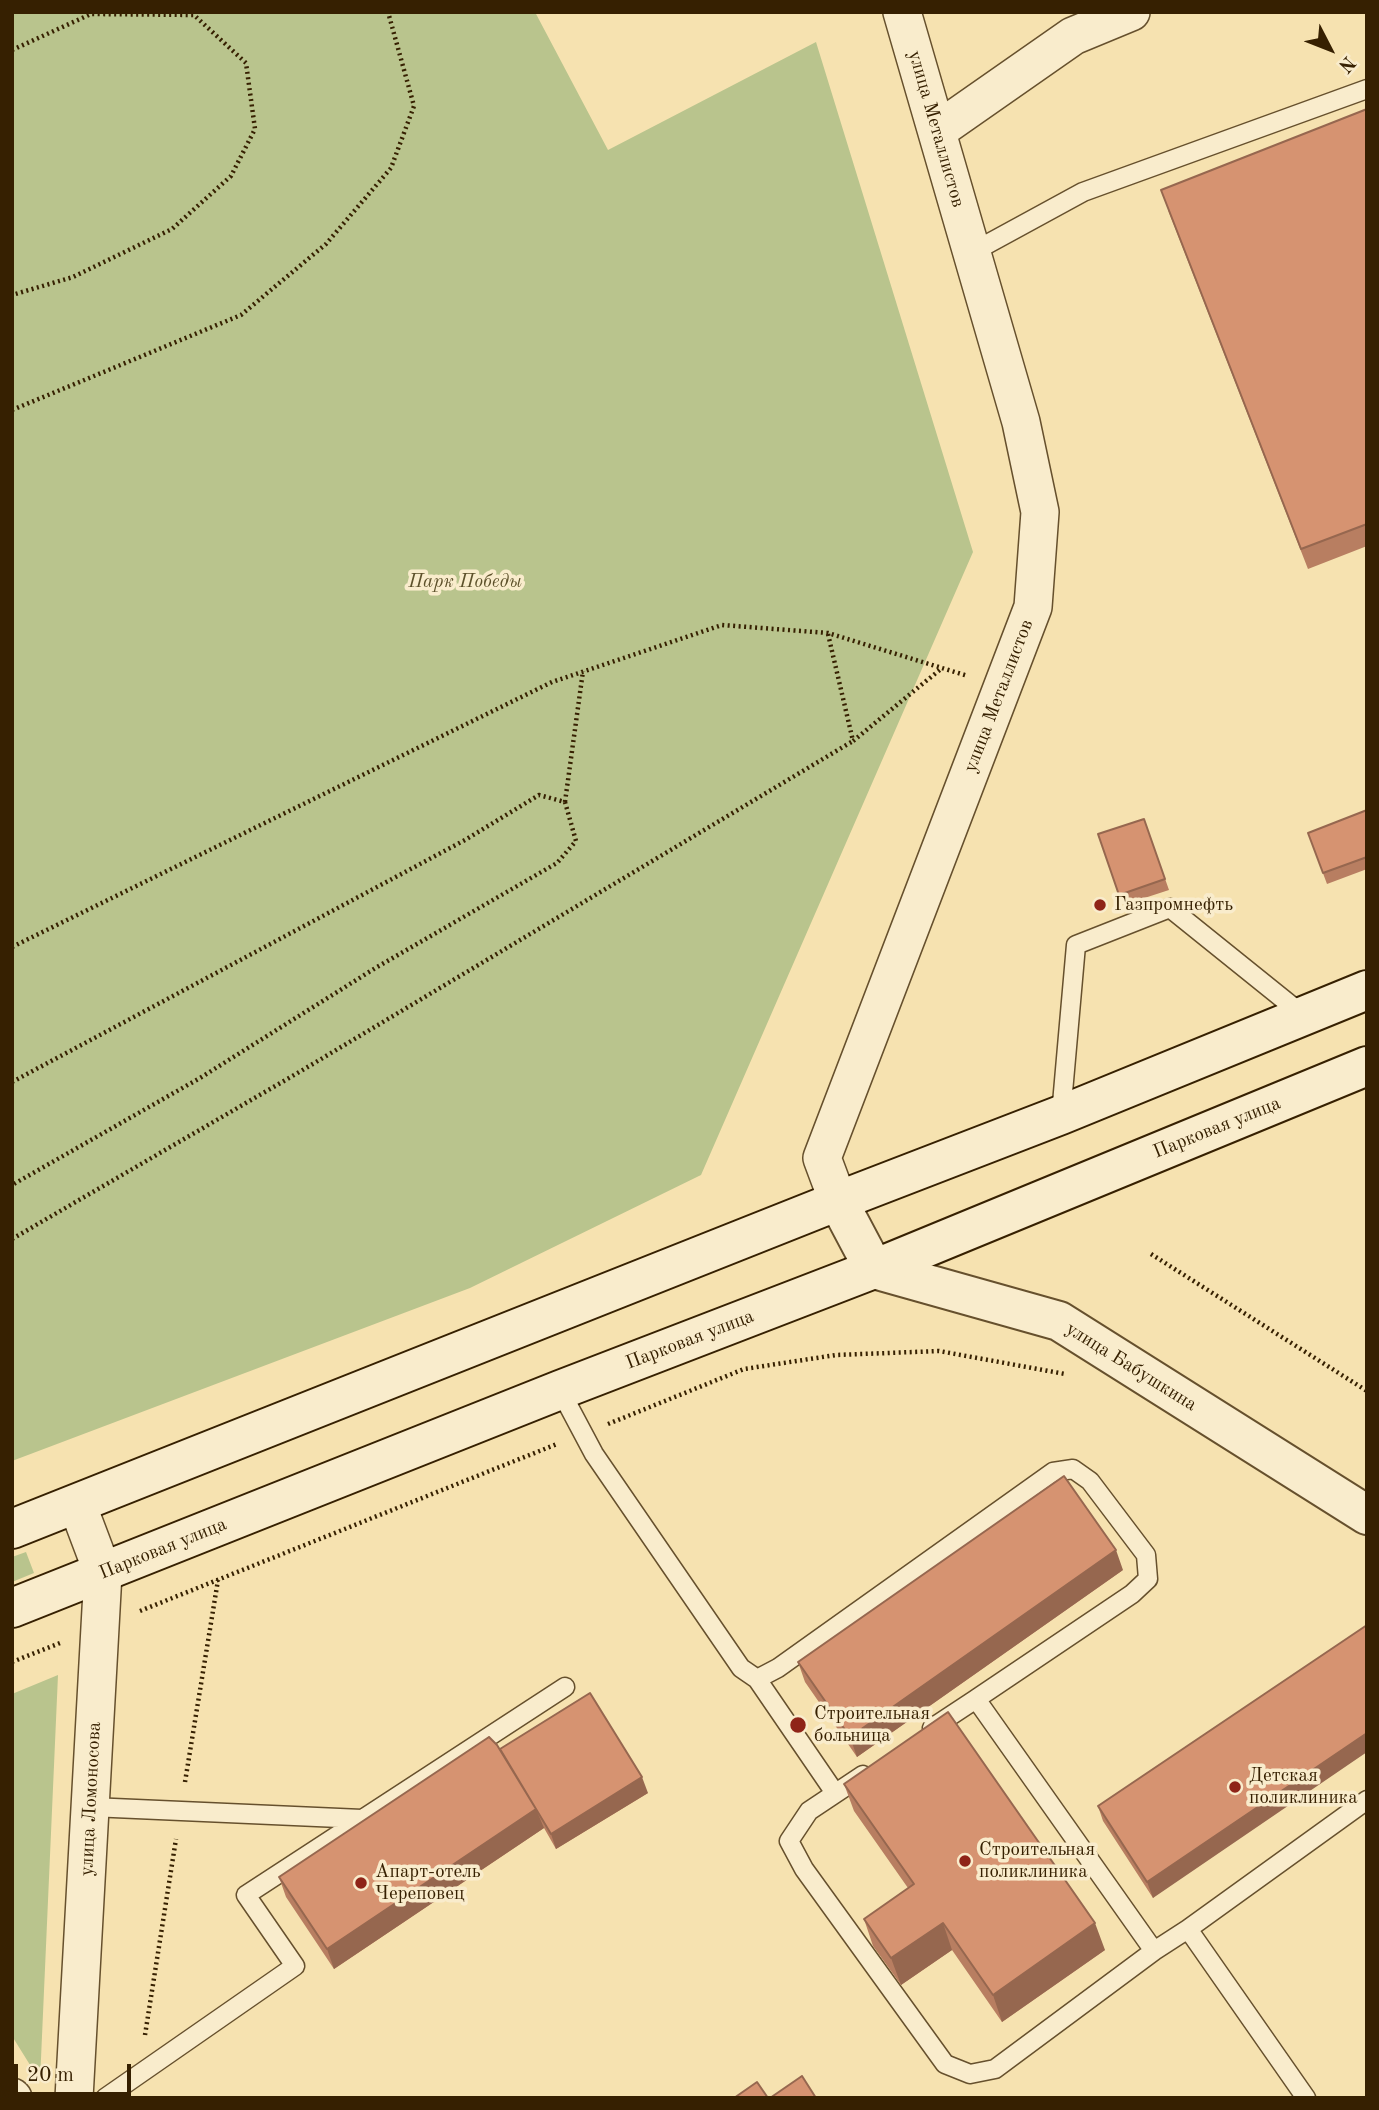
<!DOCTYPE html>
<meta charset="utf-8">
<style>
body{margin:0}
#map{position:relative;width:1379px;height:2110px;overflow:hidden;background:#f6e2b0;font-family:"Old Standard TT",serif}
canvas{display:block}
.frame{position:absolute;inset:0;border:14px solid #362001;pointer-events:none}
.north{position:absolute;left:1295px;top:14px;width:70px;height:70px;-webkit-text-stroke:5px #f9eccc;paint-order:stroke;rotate:132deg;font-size:19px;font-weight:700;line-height:28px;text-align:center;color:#362001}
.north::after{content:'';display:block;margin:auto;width:24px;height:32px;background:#362001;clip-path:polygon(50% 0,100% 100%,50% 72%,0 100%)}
.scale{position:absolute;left:14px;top:2064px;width:117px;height:32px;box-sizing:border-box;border:4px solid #362001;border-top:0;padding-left:9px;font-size:21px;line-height:24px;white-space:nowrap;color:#362001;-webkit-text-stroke:5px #f9eccc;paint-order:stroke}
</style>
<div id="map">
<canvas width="1379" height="2110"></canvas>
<div class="frame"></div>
<div class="north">N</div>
<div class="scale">20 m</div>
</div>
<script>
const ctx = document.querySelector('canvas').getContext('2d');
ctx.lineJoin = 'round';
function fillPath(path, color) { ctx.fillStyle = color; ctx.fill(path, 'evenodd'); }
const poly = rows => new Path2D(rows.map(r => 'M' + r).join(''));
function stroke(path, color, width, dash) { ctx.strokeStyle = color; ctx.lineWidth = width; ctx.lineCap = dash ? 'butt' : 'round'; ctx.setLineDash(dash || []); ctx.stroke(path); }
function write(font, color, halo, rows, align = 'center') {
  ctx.font = font + ' "Old Standard TT",serif'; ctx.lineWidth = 7; ctx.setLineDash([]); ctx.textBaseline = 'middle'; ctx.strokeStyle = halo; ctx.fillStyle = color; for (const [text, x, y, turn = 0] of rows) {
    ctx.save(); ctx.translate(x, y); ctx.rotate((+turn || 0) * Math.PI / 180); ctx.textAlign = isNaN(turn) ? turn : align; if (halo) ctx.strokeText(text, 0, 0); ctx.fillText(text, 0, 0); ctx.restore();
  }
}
const green = poly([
 [12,12,535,12,608,150,816,42,973,552,701,1175,470,1288,12,1461],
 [26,1552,34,1573,12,1582,12,1557],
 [58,1675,40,2081,12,2036,12,1694]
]);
const path = poly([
 [12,50,91,14,194,15,246,63,255,129,231,176,172,229,73,277,12,295],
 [12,410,241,315,326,244,391,168,414,106,388,12],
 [828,634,853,741,942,668],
 [565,802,583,671],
 [12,947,552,682,722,625,828,633,968,676],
 [12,1082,465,840,539,795,565,802,576,841,557,863,377,967,200,1078,12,1185],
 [12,1239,301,1071,853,741],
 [1151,1254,1367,1391],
 [608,1424,744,1369,836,1355,939,1351,1065,1374],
 [140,1611,557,1444],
 [12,1662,60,1643],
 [185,1782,218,1580],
 [145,2035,176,1839]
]);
const service = poly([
 [971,253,1083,192,1367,89],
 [1061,1115,1076,945,1170,908,1303,1015],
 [560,1390,594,1454,741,1668,757,1679,835,1793],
 [757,1679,778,1668,1053,1472,1073,1469,1090,1481,1146,1555,1148,1579,1132,1594,976,1699,1154,1951,1188,1929],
 [932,1728,976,1699],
 [863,1775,809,1811,789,1841,804,1869,945,2064,970,2074,995,2069,1154,1951],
 [91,1807,362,1819],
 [105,2098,295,1966,246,1895,565,1687],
 [1306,2098,1188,1929,1367,1800]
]);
const minor = poly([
 [937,131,1073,36,1131,12],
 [838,1201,822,1158,1033,607,1040,512,1021,422,902,12],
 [12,2097,13,2098],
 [74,2098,103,1573,77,1504]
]);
const tertiary = poly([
 [838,1201,874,1269,1059,1321,1367,1515]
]);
const secondary = poly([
 [12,1529,838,1201,1061,1115,1367,990],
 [12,1608,560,1390,874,1269,1367,1066]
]);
const wall = poly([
 [1367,109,1367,546,1308,569,1168,210],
 [1367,810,1367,869,1327,884,1308,833],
 [1144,819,1169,890,1123,905,1098,834],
 [1123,1570,857,1757,805,1682,798,1662],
 [1367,1625,1153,1898,1103,1821,1098,1806],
 [500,1749,648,1793,556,1849,544,1828,334,1969,286,1897,279,1877],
 [844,1784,1105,1950,1002,2022,952,1950,901,1985,873,1946,864,1919,908,1888,854,1811]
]);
const shadedWall = poly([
 [1116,1550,1123,1570,857,1757,850,1737],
 [1367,1733,1367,1752,1153,1898,1147,1882],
 [642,1777,648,1793,556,1849,551,1834],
 [536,1809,544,1828,334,1969,327,1949],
 [943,1923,952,1950,901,1985,891,1958],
 [1095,1923,1105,1950,1002,2022,993,1995]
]);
const building = poly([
 [1367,109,1367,524,1301,549,1161,190,1367,109],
 [1367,810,1367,857,1323,873,1308,833,1367,810],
 [1144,819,1165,879,1119,895,1098,834,1144,819],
 [1064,1476,1116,1550,850,1737,798,1662,1064,1476],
 [1367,1625,1367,1733,1147,1882,1098,1806,1367,1625],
 [590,1693,642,1777,551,1834,500,1749,590,1693],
 [948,1712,1095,1923,993,1995,943,1923,891,1958,864,1919,914,1884,844,1784,948,1712],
 [489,1737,497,1745,536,1809,327,1949,279,1877,489,1737],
 [802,2076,816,2098,770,2098,802,2076],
 [757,2082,768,2098,734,2098,757,2082]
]);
const markers = [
 [1100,905,7,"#8f2418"],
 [798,1725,9,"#8f2418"],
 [1235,1787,7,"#8f2418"],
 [965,1861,7,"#8f2418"],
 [361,1883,7,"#8f2418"]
];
const streetNames = [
 ["улица Металлистов",936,129,74],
 ["улица Металлистов",999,696,-69],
 ["Парковая улица",1217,1128,-22],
 ["Парковая улица",690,1340,-21],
 ["улица Бабушкина",1131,1367,32],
 ["Парковая улица",163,1549,-22],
 ["улица Ломоносова",91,1799,-87]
];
const parkNames = [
 ["Парк Победы",465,582]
];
const poiNames = [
 ["Газпромнефть",1114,905],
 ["Строительная",814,1714],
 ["больница",814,1736],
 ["Детская",1249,1776],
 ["поликлиника",1249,1798],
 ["Строительная",979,1850],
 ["поликлиника",979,1872],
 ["Апарт-отель",375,1872],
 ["Череповец",375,1894]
];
fillPath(green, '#b9c48d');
stroke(service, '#66502d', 21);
stroke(minor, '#66502d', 40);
stroke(tertiary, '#66502d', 42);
stroke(secondary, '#362001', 42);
stroke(path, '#362001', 4.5, [2, 3.5]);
stroke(service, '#f9eccc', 18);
stroke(minor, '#f9eccc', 37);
stroke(tertiary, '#f9eccc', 38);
stroke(secondary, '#f9eccc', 38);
fillPath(wall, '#b87e61');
fillPath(shadedWall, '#96674f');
fillPath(building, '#d69371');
stroke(building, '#96674f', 2);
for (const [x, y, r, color] of markers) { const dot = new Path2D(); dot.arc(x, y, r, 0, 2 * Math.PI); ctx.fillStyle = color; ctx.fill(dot); stroke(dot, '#f9eccc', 2.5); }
write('19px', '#362001', '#f9eccc', streetNames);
write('italic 19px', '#5d512b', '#f9eccc', parkNames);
write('19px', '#362001', '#f9eccc', poiNames, 'left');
</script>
